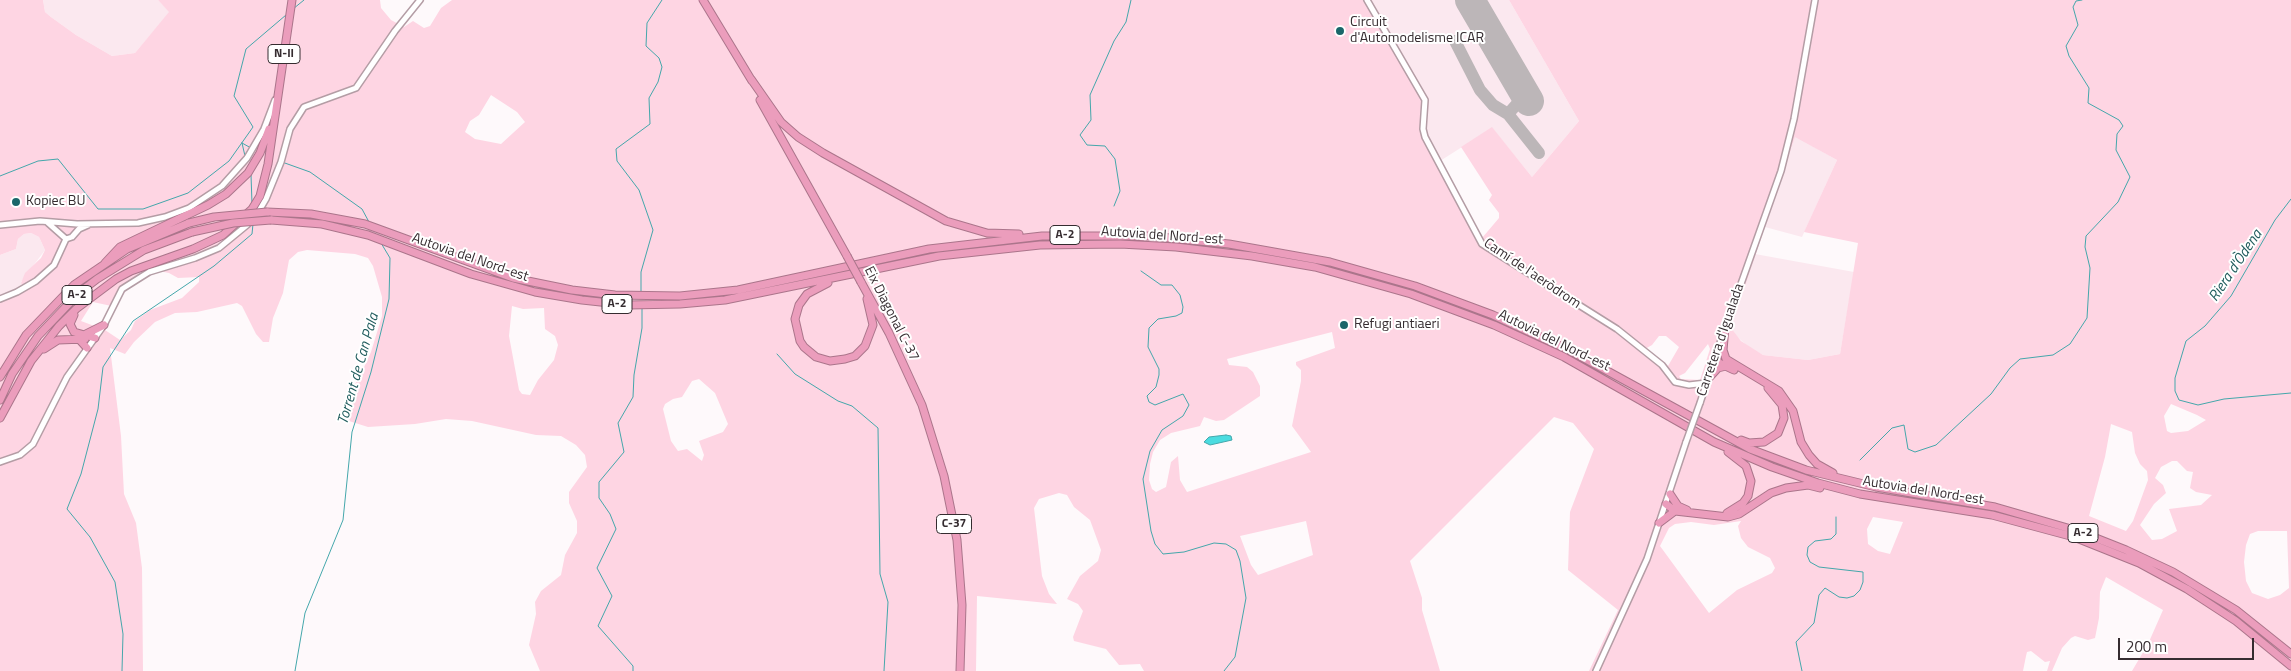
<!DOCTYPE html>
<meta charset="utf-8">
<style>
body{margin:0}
#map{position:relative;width:2291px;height:671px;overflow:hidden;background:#fef9fb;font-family:"Titillium Web",sans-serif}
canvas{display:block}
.scale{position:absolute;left:2118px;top:638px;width:136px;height:22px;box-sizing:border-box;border:2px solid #352c30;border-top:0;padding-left:6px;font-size:15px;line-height:18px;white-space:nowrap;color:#352c30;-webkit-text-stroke:4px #fff;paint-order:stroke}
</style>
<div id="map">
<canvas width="2291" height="671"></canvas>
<div class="scale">200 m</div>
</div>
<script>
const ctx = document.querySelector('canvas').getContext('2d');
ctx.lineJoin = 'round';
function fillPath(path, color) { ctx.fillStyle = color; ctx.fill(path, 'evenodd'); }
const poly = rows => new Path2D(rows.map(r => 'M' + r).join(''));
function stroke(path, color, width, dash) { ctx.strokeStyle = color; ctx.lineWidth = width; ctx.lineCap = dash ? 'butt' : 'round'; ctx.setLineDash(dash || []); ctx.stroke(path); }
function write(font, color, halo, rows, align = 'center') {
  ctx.font = font + ' "Titillium Web",sans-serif'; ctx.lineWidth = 4; ctx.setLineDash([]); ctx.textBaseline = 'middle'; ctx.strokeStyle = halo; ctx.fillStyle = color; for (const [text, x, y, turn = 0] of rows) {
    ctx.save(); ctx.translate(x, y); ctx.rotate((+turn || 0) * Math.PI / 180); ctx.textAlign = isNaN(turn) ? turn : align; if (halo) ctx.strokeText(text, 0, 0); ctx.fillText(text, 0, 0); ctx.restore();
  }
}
const built = poly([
 [43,0,158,0,170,12,135,53,112,56,76,35,51,17,45,12],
 [1370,0,1509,0,1579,121,1532,177,1492,128,1440,161,1425,129,1429,103],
 [1795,136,1837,160,1802,237,1765,227],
 [31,233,39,237,45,250,21,282,26,290,0,301,0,255,16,249,18,239,24,234],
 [1755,254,1854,272,1840,354,1808,360,1763,355,1751,349,1735,335,1731,328]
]);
const green = poly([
 [0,0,43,0,45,12,51,17,76,35,112,56,135,53,169,12,158,0,380,0,381,8,391,20,404,27,413,21,424,28,430,26,441,8,452,0,1370,0,1429,103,1425,133,1482,238,1499,218,1499,213,1489,200,1492,195,1461,147,1492,127,1532,177,1579,121,1509,0,2291,0,2291,671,2132,671,2148,644,2163,610,2106,577,2100,592,2099,618,2095,638,2088,640,2075,636,2071,638,2062,648,2052,671,2047,671,2050,661,2045,662,2031,651,2027,652,2026,656,2023,671,1589,671,1618,610,1568,570,1570,512,1594,449,1573,423,1554,417,1410,561,1422,598,1422,610,1440,671,1144,671,1140,664,1119,665,1106,649,1074,641,1073,637,1083,611,1078,604,1067,599,1080,576,1098,561,1101,550,1090,520,1074,507,1067,495,1059,493,1039,499,1034,508,1042,576,1049,594,1057,604,977,596,976,671,540,671,529,645,536,614,535,602,541,591,561,575,565,555,577,533,577,521,569,503,569,492,587,467,585,455,576,445,561,436,536,435,472,421,446,419,415,424,368,427,349,421,345,409,346,399,360,376,371,352,382,316,382,297,373,266,368,258,355,254,307,250,298,252,289,260,283,293,273,318,269,342,263,342,256,334,242,306,237,303,197,312,175,313,155,322,134,342,125,354,110,348,121,436,124,494,136,523,142,568,143,671,0,671,0,301,26,290,21,283,25,273,41,258,45,250,39,237,31,233,24,234,18,239,16,249,0,255],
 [491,95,517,112,525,122,501,144,475,139,465,132,470,121,479,115],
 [1795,137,1837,160,1804,232,1858,243,1840,354,1808,360,1763,355,1741,341,1731,328],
 [159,271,169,273,178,278,199,277,199,282,182,298,150,310,135,321,131,330,120,340,105,330,81,321,93,302,116,307,128,287],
 [512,306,523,309,544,308,545,329,555,336,558,345,554,360,538,380,530,395,522,394,519,390,509,336],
 [1332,332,1335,348,1296,362,1296,365,1301,370,1301,381,1292,426,1311,452,1187,492,1180,480,1178,456,1171,462,1166,487,1156,492,1152,489,1149,480,1150,464,1153,452,1160,440,1171,433,1200,426,1204,417,1216,421,1224,420,1260,396,1260,386,1253,372,1247,367,1229,365,1227,359],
 [1659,336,1666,336,1679,347,1668,366,1645,349,1652,345],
 [1708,344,1710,349,1700,380,1681,379,1679,376,1685,373],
 [699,379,715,393,728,424,723,432,699,441,704,455,702,461,687,449,678,451,671,441,663,409,665,404,673,399,682,397,692,381],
 [2171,404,2197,415,2206,420,2188,431,2171,433,2167,431,2164,416],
 [2111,424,2132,432,2135,453,2140,464,2147,471,2148,480,2133,521,2126,531,2089,516,2105,457],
 [2172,461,2177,461,2187,471,2193,472,2190,488,2196,492,2212,495,2201,505,2169,509,2177,531,2162,539,2152,540,2140,525,2154,504,2166,493,2163,485,2155,478,2161,467],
 [1873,517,1903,522,1890,554,1878,551,1868,544,1867,529],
 [1306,521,1313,555,1258,575,1251,565,1240,536],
 [1741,521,1738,526,1741,538,1748,547,1770,558,1775,568,1772,573,1737,590,1709,613,1660,546,1669,528,1675,524,1691,522,1714,525],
 [2258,531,2287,531,2289,588,2280,595,2268,599,2252,593,2246,581,2244,562,2246,545,2250,534]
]);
const water = poly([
 [1226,435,1231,436,1232,440,1210,445,1204,442,1209,437,1226,435]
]);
const stream = poly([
 [293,9,304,0],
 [242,143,251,148],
 [242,143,245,156],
 [282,162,310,172,362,209,369,222],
 [251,175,252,203],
 [0,176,38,161,58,159,98,209,143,209,188,193,229,161,253,127,234,96,246,49,286,15],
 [2291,199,2275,220,2231,296,2205,326,2186,341,2175,378,2175,391,2179,400,2198,405,2224,399,2291,393],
 [1114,206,1120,191,1115,159,1105,146,1087,145,1080,135,1091,120,1090,95,1114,41,1126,22,1131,0],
 [1141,271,1161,285,1172,285,1180,295,1183,307,1182,313,1176,316,1158,319,1149,328,1148,347,1159,369,1159,375,1156,387,1147,396,1149,402,1155,405,1183,394,1189,405,1183,416,1162,430,1150,451,1143,479,1151,531,1155,544,1163,554,1184,552,1214,543,1226,544,1236,550,1240,561,1246,598,1235,657,1224,671],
 [641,292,641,272,653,230,639,190,617,161,616,149,650,124,649,98,658,82,662,67,659,58,646,46,647,23,662,0],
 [777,354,795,374,838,401,852,406,878,428,880,574,888,602,884,671],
 [1860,460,1892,428,1904,425,1908,449,1915,452,1936,445,1991,394,2010,368,2020,359,2053,355,2070,344,2087,318,2090,268,2085,247,2086,236,2118,202,2130,177,2116,150,2117,134,2123,126,2119,120,2088,103,2089,88,2069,56,2066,46,2078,25,2073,7,2076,1,2082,0],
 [122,671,123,634,115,582,90,537,67,509,81,474,98,409,103,367,133,321,214,266,252,234,253,224],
 [295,671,305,613,343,520,352,432,371,372,389,299,390,258,381,243],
 [633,671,633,666,598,626,612,596,597,568,616,529,610,514,599,498,599,482,624,452,618,423,633,397,634,375,642,328,642,308],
 [1802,671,1796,642,1814,623,1819,595,1825,588,1839,597,1847,598,1854,596,1860,590,1863,582,1863,572,1819,567,1810,562,1807,555,1808,547,1815,541,1831,539,1836,534,1836,517]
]);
const taxiway = poly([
 [1455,41,1480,90,1493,105,1508,114],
 [1525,95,1508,114,1539,153]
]);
const runway = poly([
 [1470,0,1529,101]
]);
const minor = poly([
 [1367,0,1425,100,1423,129,1425,137,1482,244,1617,329,1662,365,1675,382,1689,385,1706,383],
 [48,223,66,239],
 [0,225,40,221,77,224,138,223,165,217,189,208,222,186,247,158,264,129,275,100],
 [66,239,72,237,79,229,88,225],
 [0,299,17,292,36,281,54,265,66,239],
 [1725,329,1781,171,1794,119,1815,0],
 [1700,403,1722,337],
 [0,462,20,455,33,444,67,377,104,325,122,289,149,272,195,258,219,248,247,225,256,216,266,199,281,162,290,129,304,107,356,88,395,31,420,0],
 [1596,671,1647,559,1686,442]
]);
const highway = poly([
 [703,0,752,81],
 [751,79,781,122,798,137,823,153,946,221,987,233,1019,234],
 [760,100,847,256],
 [267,212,311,214,365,224,513,278,572,290,615,295,680,296,738,290,929,249,1042,236,1150,236,1229,244,1330,262,1415,286,1493,315,1569,350,1750,449,1806,470,1876,487,1995,507,2078,531,2126,550,2173,572,2236,610,2291,654],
 [271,220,322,224,368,235,471,274,535,292,582,300,628,305,680,304,725,300,939,256,1040,245,1120,244,1176,247,1252,256,1315,267,1411,294,1494,325,1564,357,1714,442,1772,467,1818,483,1860,494,1992,515,2074,537,2139,563,2187,589,2236,621,2291,666],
 [105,263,120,247,208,205,226,194,248,173,260,153,269,129],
 [861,282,889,333,922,405,944,476,957,540,962,605,960,671],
 [828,283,807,294,799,305,795,319,800,341,804,347,816,357,830,361,845,359,855,356,865,346,873,325,867,299],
 [74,315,70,324,74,332,95,338],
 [1725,327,1723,350,1726,359,1779,391,1793,411,1801,442,1809,455,1817,464,1833,473],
 [86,334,104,325],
 [78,338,87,348],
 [44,349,58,340,85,339],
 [1715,358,1719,363,1734,370],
 [0,377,26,335,74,285,127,249,189,223],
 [1707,380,1718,368,1726,366],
 [0,400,12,374,38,336,80,292,97,279,144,250,192,232],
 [0,418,31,361,59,326,76,309,116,279,131,271,193,249,223,235,252,209,260,196,268,164,292,0],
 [1741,440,1749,443,1764,442,1778,433,1784,418,1782,405,1768,388],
 [1670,494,1678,506,1687,510],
 [1666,504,1675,511,1728,517,1739,514,1771,493,1786,488,1808,485,1820,488],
 [1727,513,1743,503,1748,496,1751,481,1746,466,1728,452],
 [1659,523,1675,511]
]);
const minorBridge = poly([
 [1686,442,1700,403]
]);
const highwayBridge = poly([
 [189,223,214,217,267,212],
 [192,232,233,223,271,220],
 [847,256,861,282]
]);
const markers = [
 [1340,31,5,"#1a676a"],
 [16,202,5,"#1a676a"],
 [1344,325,5,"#1a676a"]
];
const shields = [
 [284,54,32],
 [1065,235,30],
 [77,295,30],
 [617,304,30],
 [954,524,35],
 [2083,533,30]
];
const shieldNames = [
 ["N-II",284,54],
 ["A-2",1065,235],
 ["A-2",77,295],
 ["A-2",617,304],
 ["C-37",954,524],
 ["A-2",2083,533]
];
const poiNames = [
 ["Circuit",1350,23],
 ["d'Automodelisme ICAR",1350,39],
 ["Kopiec BU",26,202],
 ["Refugi antiaeri",1354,325]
];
const streetNames = [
 ["Autovia del Nord-est",1162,236,4],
 ["Autovia del Nord-est",470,258,19],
 ["Camí de l'aeròdrom",1532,274,34],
 ["Eix Diagonal C-37",891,314,63],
 ["Carretera d'Igualada",1721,340,-71],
 ["Autovia del Nord-est",1554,341,26],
 ["Autovia del Nord-est",1923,491,9]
];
const waterNames = [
 ["Riera d'Òdena",2236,266,-56],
 ["Torrent de Can Pala",359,369,-74]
];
fillPath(built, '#fbe8ef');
fillPath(green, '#fed5e3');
fillPath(water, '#4bdce0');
stroke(water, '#44a7ab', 1);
stroke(stream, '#44a7ab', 1);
stroke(taxiway, '#bcb6b8', 12);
stroke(runway, '#bcb6b8', 30);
stroke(minor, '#b49da5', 8);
stroke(highway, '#ab758b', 9);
stroke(minor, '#fff', 5);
stroke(highway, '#eb9dbc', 7);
stroke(minorBridge, '#b49da5', 8, []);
stroke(highwayBridge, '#ab758b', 9, []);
stroke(minorBridge, '#fff', 5);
stroke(highwayBridge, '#eb9dbc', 7);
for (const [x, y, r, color] of markers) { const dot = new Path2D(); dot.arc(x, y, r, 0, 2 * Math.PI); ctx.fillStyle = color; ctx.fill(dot); stroke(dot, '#fff', 2); }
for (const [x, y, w] of shields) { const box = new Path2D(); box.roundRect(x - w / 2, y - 9.5, w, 19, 4); ctx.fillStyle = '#fff'; ctx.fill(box); stroke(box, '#352c30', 1); }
write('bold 12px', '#352c30', null, shieldNames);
write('14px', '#352c30', '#fff', poiNames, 'left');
write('14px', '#352c30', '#fff', streetNames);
write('italic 15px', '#215d5e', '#fff', waterNames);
</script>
